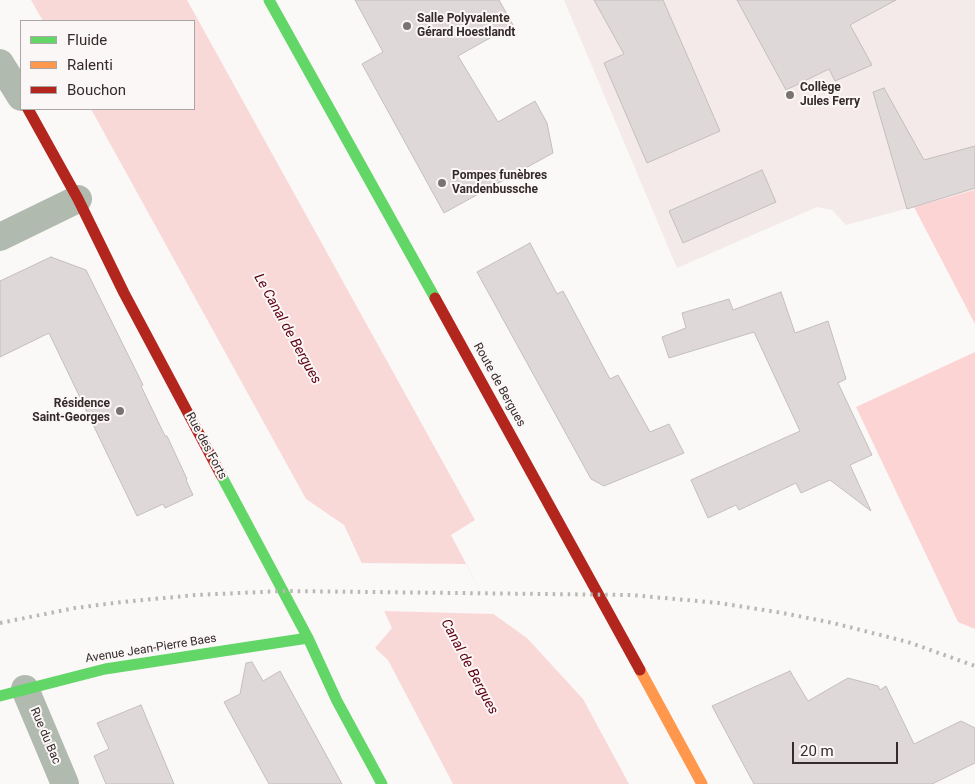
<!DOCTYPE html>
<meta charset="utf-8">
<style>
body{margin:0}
#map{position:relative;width:975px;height:784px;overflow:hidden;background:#fbf8f8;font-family:Roboto,sans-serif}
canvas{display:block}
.legend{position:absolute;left:20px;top:20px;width:175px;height:90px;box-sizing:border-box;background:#fcf7f7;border:1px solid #aca5a5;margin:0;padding:6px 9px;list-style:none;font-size:15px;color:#352b2b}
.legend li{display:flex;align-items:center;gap:10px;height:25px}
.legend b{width:25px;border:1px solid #aca5a5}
.scale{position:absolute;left:792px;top:742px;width:106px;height:22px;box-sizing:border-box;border:2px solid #352b2b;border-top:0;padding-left:6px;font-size:15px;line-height:18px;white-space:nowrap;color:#352b2b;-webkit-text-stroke:4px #fcf7f7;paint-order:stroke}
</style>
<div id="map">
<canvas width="975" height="784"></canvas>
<ul class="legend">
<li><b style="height:6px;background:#63d668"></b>Fluide</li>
<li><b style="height:6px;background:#ff974d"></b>Ralenti</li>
<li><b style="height:6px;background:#b3261e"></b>Bouchon</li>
</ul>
<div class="scale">20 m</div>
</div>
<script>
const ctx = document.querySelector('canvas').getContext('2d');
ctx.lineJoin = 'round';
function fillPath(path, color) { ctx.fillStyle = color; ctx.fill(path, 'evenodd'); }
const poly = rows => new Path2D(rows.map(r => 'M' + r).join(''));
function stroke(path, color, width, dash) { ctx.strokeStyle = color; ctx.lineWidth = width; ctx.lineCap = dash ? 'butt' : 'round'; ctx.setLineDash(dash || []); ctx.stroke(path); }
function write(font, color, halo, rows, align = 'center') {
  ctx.font = font + ' Roboto,sans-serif'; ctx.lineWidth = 4; ctx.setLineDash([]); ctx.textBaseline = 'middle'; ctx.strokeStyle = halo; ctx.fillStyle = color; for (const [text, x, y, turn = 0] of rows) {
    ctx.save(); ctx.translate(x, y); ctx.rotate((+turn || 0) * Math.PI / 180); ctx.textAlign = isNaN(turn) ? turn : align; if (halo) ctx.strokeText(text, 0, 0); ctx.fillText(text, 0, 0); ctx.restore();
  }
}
const built = poly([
 [564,0,975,0,975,190,846,225,832,210,817,207,677,268]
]);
const green = poly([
 [975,190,975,324,914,207],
 [975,352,975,629,958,622,856,407]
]);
const water = poly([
 [31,0,187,0,475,520,451,535,492,613,527,638,583,699,629,784,453,784,388,660,375,648,392,628,344,525,306,499,91,109,194,109,194,21,43,21]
]);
const pier = poly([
 [361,563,466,564,493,614,383,611]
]);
const building = poly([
 [355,0,499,0,513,25,458,56,498,122,535,101,547,123,553,153,444,213,362,64,383,52,355,0],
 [594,0,663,0,720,131,647,163,604,63,624,54,594,0],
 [737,0,896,0,850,25,872,65,835,81,829,69,786,90,737,0],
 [884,88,924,160,975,146,975,188,907,209,873,92,884,88],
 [762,170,776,202,683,243,669,211,762,170],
 [530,243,557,294,563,291,610,379,618,375,650,432,669,424,684,453,604,486,591,479,477,272,530,243],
 [51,257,86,270,143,385,141,386,165,436,167,436,187,479,186,480,193,495,165,508,163,504,137,516,49,333,0,357,0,281,51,257],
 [781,292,795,333,828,321,846,379,838,383,872,455,850,465,871,511,830,480,801,493,796,483,739,510,736,505,708,518,691,480,800,431,754,332,669,358,662,337,686,328,682,313,729,299,733,310,781,292],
 [252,662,263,681,280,671,342,784,269,784,224,702,240,694,246,663,252,662],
 [790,671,808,701,848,678,878,686,880,690,886,686,914,744,961,721,975,728,975,763,932,784,754,784,712,706,790,671],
 [141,705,174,784,106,784,94,756,109,749,97,723,141,705]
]);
const street = poly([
 [0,63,21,97],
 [0,237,78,199],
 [25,689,65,784]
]);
const fast = poly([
 [269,0,435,298],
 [221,475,308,638,337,701,382,784],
 [0,696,105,669,308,638]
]);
const slow = poly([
 [640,670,702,784]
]);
const jam = poly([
 [28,109,78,199,124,293,221,475],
 [435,298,640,670]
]);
const rail = poly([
 [0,623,75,608,122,602,196,595,283,591,631,595,719,603,783,613,833,623,908,642,975,666]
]);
const markers = [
 [407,26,5,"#7a7373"],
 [790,95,5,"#7a7373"],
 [442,183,5,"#7a7373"],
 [120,411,5,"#7a7373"]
];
const poiNames = [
 ["Salle Polyvalente",417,19],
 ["Gérard Hoestlandt",417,33],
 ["Collège",800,88],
 ["Jules Ferry",800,102],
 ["Pompes funèbres",452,176],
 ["Vandenbussche",452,190],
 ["Résidence",110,404,"right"],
 ["Saint-Georges",110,418,"right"]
];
const streetNames = [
 ["Route de Bergues",499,385,61],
 ["Rue des Forts",206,446,62],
 ["Avenue Jean-Pierre Baes",151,649,-9],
 ["Rue du Bac",45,736,67]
];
const waterNames = [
 ["Le Canal de Bergues",287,329,61],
 ["Canal de Bergues",469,667,62]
];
fillPath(built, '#f4eaea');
fillPath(green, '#fcd4d4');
fillPath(water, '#f9d9d8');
fillPath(pier, '#fbf8f8');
fillPath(building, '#ded8d8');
stroke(building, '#c5bebe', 1);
stroke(street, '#b0baae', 28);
stroke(fast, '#63d668', 11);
stroke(slow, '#ff974d', 11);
stroke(jam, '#b3261e', 11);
stroke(rail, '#b7bab4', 4, [2.5, 5]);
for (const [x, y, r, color] of markers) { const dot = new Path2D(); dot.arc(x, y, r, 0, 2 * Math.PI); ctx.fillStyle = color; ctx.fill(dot); stroke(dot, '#fcf7f7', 2); }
write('bold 12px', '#352b2b', '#fcf7f7', poiNames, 'left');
write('12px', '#352b2b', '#fcf7f7', streetNames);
write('italic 14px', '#5d0013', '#fcf7f7', waterNames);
</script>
